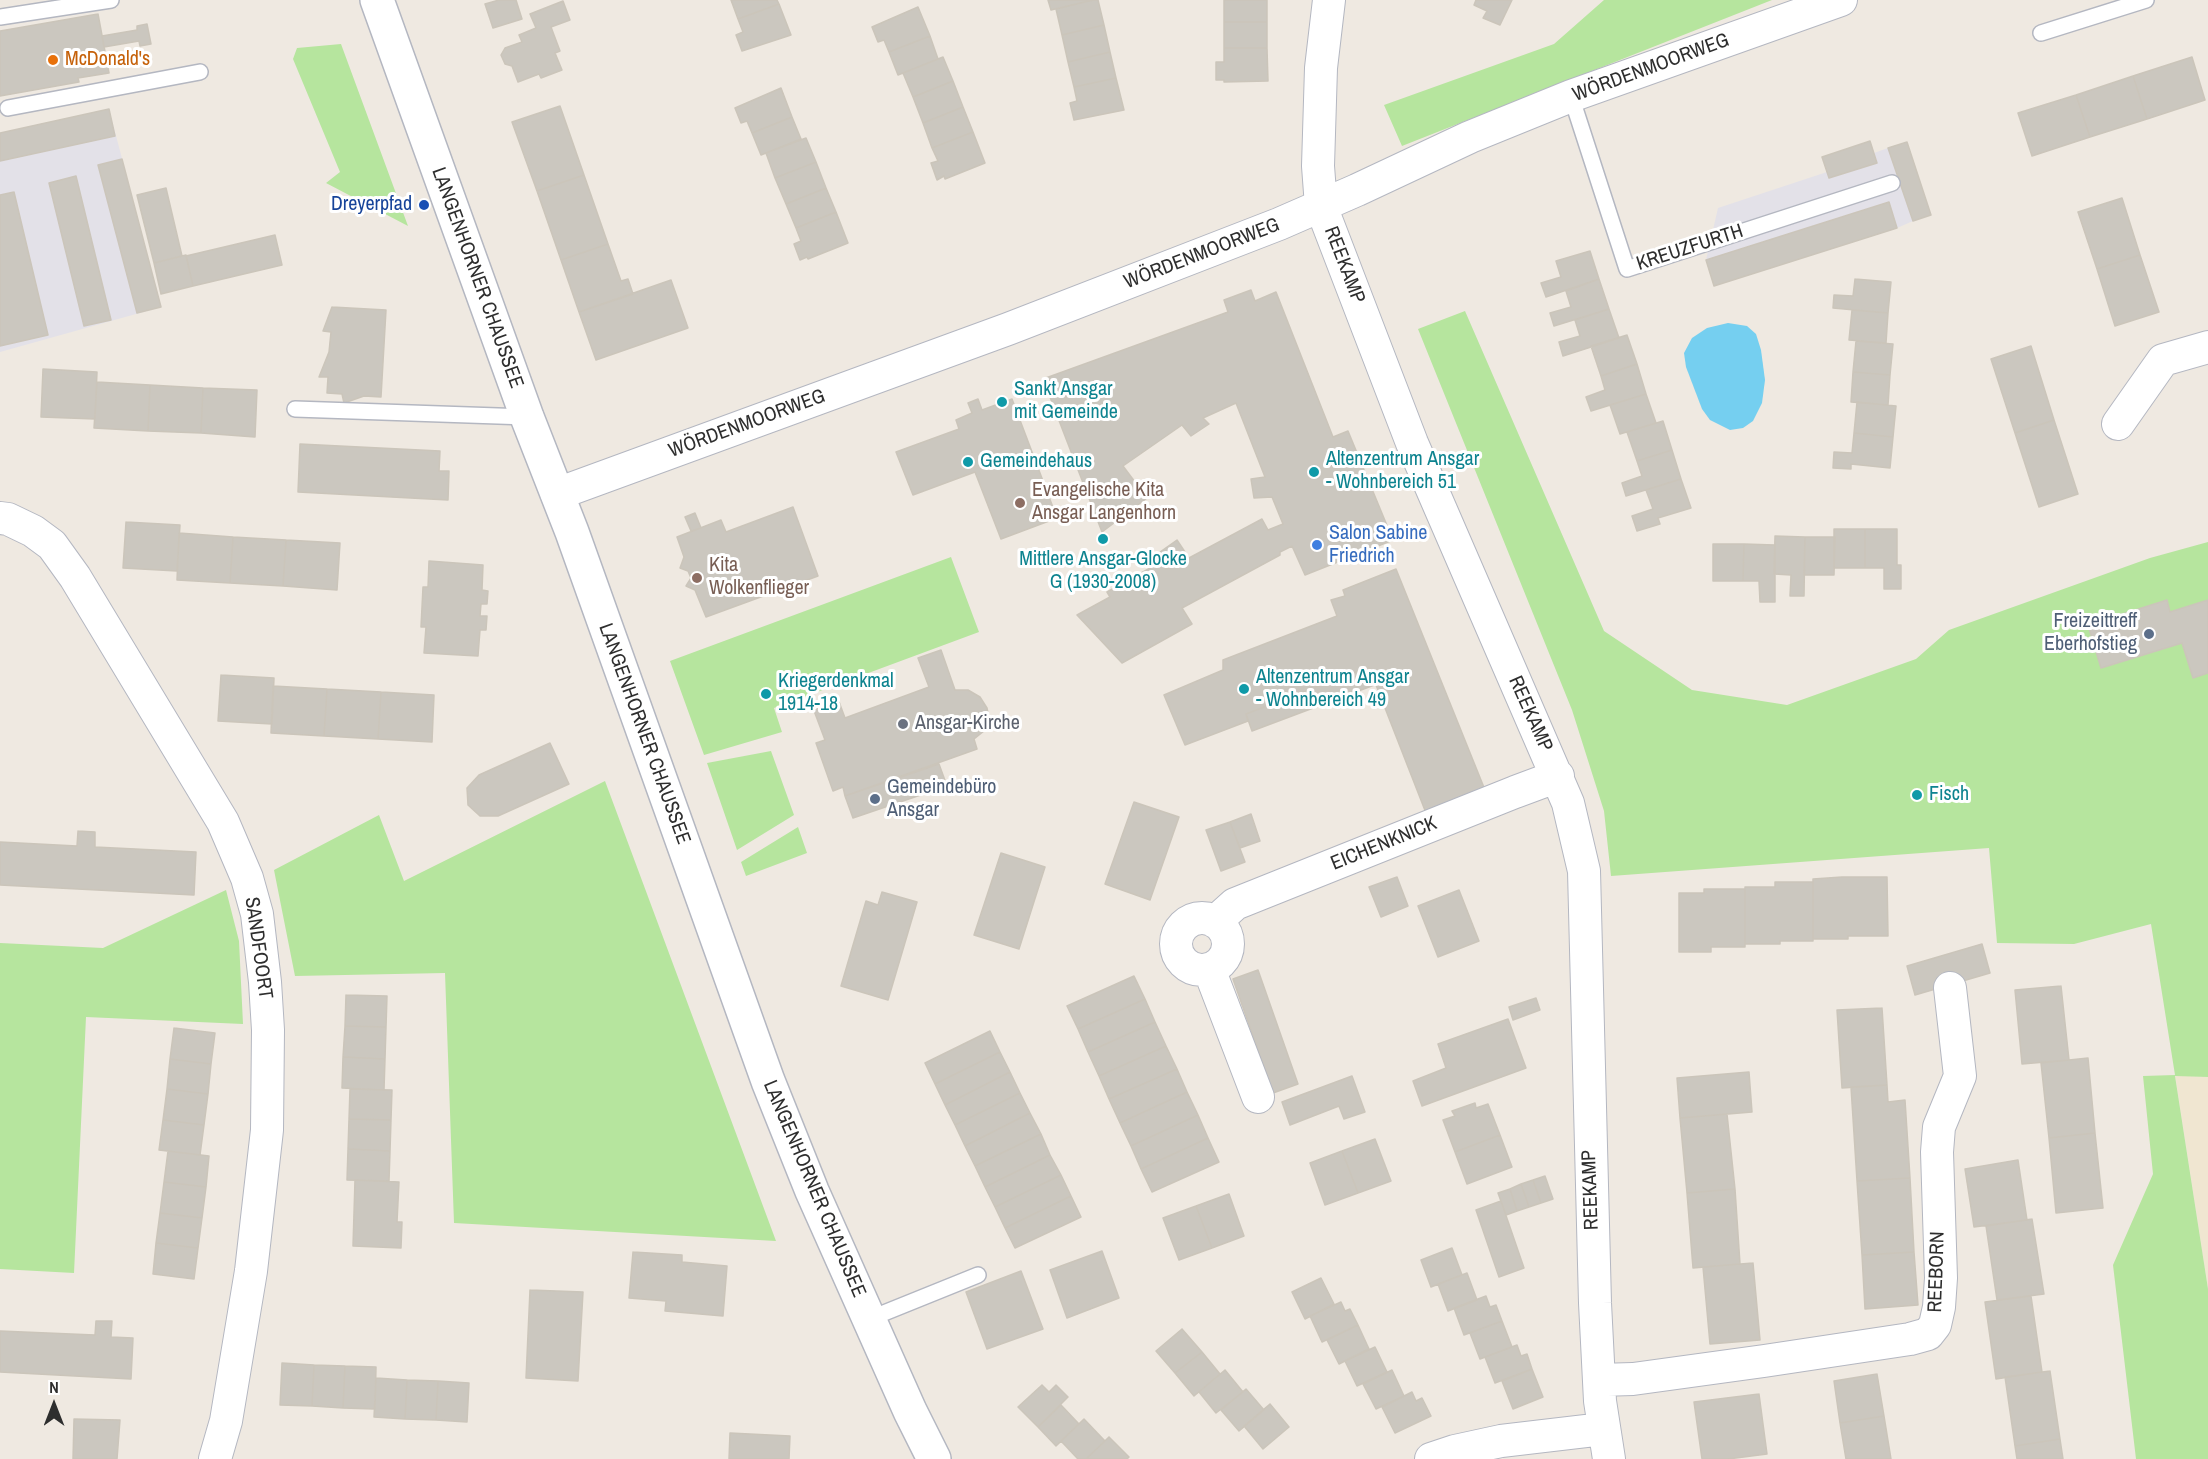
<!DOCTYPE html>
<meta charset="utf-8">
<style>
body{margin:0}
#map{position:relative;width:2208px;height:1459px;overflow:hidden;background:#efe9e1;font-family:"Archivo Narrow",sans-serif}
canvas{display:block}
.north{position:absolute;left:24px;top:1375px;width:60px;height:60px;-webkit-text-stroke:4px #fff;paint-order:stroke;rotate:0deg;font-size:16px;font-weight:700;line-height:24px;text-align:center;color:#2e2e2e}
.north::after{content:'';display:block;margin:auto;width:21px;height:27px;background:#2e2e2e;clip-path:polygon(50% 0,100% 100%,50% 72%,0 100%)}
</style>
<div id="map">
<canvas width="2208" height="1459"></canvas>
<div class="north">N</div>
</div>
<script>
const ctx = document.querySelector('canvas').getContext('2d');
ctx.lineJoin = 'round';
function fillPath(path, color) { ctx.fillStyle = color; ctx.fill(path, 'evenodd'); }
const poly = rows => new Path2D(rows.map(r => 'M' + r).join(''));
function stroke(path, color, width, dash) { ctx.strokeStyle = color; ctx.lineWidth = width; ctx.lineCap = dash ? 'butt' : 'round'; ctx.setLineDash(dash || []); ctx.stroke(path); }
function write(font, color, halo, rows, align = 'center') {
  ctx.font = font + ' "Archivo Narrow",sans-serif'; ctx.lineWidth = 6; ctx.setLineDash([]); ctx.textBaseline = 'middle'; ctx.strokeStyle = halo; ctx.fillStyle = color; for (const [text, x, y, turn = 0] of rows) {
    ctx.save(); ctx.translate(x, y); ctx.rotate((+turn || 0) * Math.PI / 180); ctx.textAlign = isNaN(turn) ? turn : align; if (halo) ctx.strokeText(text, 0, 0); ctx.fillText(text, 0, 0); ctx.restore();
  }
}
const industrial = poly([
 [109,109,161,307,0,352,0,133],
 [1888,148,1913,221,1897,228,1888,202,1706,260,1718,208,1827,172,1829,178,1877,162,1874,153]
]);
const education = poly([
 [2175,1075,2208,1077,2208,1289]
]);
const green = poly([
 [1604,0,1772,0,1402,146,1384,105,1554,44],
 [341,44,408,226,326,183,340,172,293,59,297,48],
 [1465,311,1604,631,1692,690,1787,705,1916,659,1949,630,2150,558,2208,542,2208,1077,2175,1076,2208,1289,2208,1459,2136,1459,2113,1265,2153,1174,2143,1076,2175,1075,2151,924,2074,944,1997,943,1989,848,1611,876,1604,811,1572,710,1418,329],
 [951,557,979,632,774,708,782,732,704,755,670,661],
 [771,751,794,815,737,850,707,763],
 [605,781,776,1241,454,1223,445,973,295,976,274,870,379,815,404,881],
 [798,827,807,853,746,876,741,862],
 [226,890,239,941,243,1024,86,1017,74,1273,0,1269,0,943,103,948]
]);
const water = poly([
 [1728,323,1747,326,1756,334,1761,350,1765,380,1762,403,1753,421,1743,428,1730,430,1710,420,1702,409,1686,367,1684,353,1692,338,1707,328]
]);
const building = poly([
 [499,0,516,0,522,19,493,28,485,4,499,0],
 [731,0,777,0,779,4,738,19,731,0],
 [1048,0,1093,0,1051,10,1048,0],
 [1093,0,1098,0,1104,25,1062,35,1056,9,1093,0],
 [1224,0,1267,0,1267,22,1224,22,1224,0],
 [1476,0,1512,0,1500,25,1483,18,1487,11,1474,5,1476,0],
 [563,1,570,20,551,27,560,51,555,53,562,70,541,78,539,74,518,82,512,66,505,64,501,55,505,48,522,42,519,35,536,28,530,14,563,1],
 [779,4,791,35,742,51,736,35,743,32,738,19,779,4],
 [918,7,930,36,889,52,884,40,878,42,872,27,918,7],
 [98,14,109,73,78,78,79,82,0,96,0,31,98,14],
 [1224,22,1267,22,1267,48,1224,48,1224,22],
 [147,24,151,44,140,46,139,41,104,47,102,36,137,30,137,26,147,24],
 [1104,25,1110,52,1068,62,1062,35,1104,25],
 [930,36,938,59,898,75,889,52,930,36],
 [1224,48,1267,48,1268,81,1224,82,1224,80,1216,80,1216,62,1224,62,1224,48],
 [1110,52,1116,78,1074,87,1068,62,1110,52],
 [943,57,953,81,913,97,903,73,943,57],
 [2192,57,2205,100,2147,119,2133,76,2192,57],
 [2133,76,2147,119,2090,137,2076,95,2133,76],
 [1116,78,1124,110,1074,120,1070,103,1077,101,1074,87,1116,78],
 [953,81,963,107,923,123,913,97,953,81],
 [781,88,792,117,752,133,747,121,741,123,735,108,781,88],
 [2076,95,2090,137,2032,156,2018,113,2076,95],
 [560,106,584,175,537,191,512,122,560,106],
 [963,107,973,132,932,148,923,123,963,107],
 [109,109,115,136,0,161,0,133,109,109],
 [792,117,801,139,761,155,752,133,792,117],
 [973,132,985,163,945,179,944,176,937,180,931,163,938,161,932,148,973,132],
 [806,138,816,162,775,178,766,153,806,138],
 [1870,141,1877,163,1829,178,1822,157,1870,141],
 [1907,142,1931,215,1913,221,1888,148,1907,142],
 [122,159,161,307,137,313,98,165,122,159],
 [816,162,826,188,786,204,775,178,816,162],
 [584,175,608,244,561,260,537,191,584,175],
 [76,176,111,320,84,326,49,183,76,176],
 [166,188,182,256,154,263,137,195,166,188],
 [826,188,836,212,796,228,786,204,826,188],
 [14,192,48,335,0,346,0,195,14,192],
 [2122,198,2140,255,2097,269,2078,212,2122,198],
 [1889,202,1897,228,1714,286,1706,260,1889,202],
 [836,212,848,243,808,259,807,257,800,260,794,244,801,241,796,228,836,212],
 [275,235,282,265,193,286,186,256,275,235],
 [608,244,621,281,628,279,633,294,579,312,561,260,608,244],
 [1590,251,1599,279,1546,297,1541,283,1561,277,1556,261,1590,251],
 [186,255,193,286,161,294,154,263,186,255],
 [2140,255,2159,312,2115,326,2097,269,2140,255],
 [1599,279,1609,309,1554,326,1550,313,1571,307,1566,291,1599,279],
 [1855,279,1891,282,1888,313,1833,308,1834,295,1853,296,1855,279],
 [671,280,688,328,596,360,579,312,671,280],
 [1251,290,1255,301,1276,292,1333,437,1348,431,1393,540,1305,575,1292,546,1280,552,1280,555,1182,608,1192,624,1122,663,1077,615,1110,597,1107,592,1161,562,1165,569,1170,568,1160,552,1177,540,1189,558,1262,519,1268,530,1283,524,1272,497,1254,498,1251,479,1265,477,1236,403,1203,418,1209,424,1191,436,1182,425,1123,466,1147,498,1102,532,1043,379,1228,312,1224,300,1251,290],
 [332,307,386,310,381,397,364,396,344,403,342,394,327,393,328,377,319,377,329,352,331,332,323,331,332,307],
 [1609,309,1619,338,1563,356,1559,342,1580,336,1575,320,1609,309],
 [1852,310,1888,313,1886,343,1849,340,1852,310],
 [1627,335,1637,364,1601,376,1591,346,1627,335],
 [1856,341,1893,344,1890,375,1853,372,1856,341],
 [2031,346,2054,420,2015,433,1991,359,2031,346],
 [1637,364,1646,394,1591,411,1586,397,1605,390,1601,376,1637,364],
 [43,369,97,372,95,419,41,417,43,369],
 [1853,372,1890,375,1888,405,1851,402,1853,372],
 [97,382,150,385,148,431,94,428,97,382],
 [150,385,203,388,201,433,148,431,150,385],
 [203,388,257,390,255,437,201,433,203,388],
 [1646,394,1656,423,1620,434,1610,405,1646,394],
 [978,399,982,410,1012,399,1057,518,1001,539,975,472,913,495,896,452,959,429,956,420,972,413,968,403,978,399],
 [1857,402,1896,406,1893,437,1854,433,1857,402],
 [2054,420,2078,494,2039,507,2015,433,2054,420],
 [1663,421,1672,450,1637,461,1627,432,1663,421],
 [1854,433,1893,437,1890,468,1851,464,1851,469,1833,468,1834,452,1852,453,1854,433],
 [300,444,440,451,439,471,449,471,448,500,298,492,300,444],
 [1672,450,1681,479,1626,496,1622,483,1642,476,1637,461,1672,450],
 [1681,479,1691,508,1658,518,1660,524,1637,531,1632,516,1653,509,1646,490,1681,479],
 [793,507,818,576,706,617,695,590,686,586,691,578,688,571,680,568,684,557,677,537,721,520,726,532,793,507],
 [695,513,701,528,691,531,685,517,695,513],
 [126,522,180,525,177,571,123,568,126,522],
 [1834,529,1865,529,1865,568,1834,568,1834,529],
 [1865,529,1897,529,1897,565,1901,565,1901,589,1884,589,1884,568,1865,568,1865,529],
 [179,533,233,537,230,583,177,580,179,533],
 [1775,536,1805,537,1804,596,1790,596,1791,575,1774,574,1775,536],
 [233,537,286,540,283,586,230,583,233,537],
 [1805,537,1835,537,1834,575,1804,575,1805,537],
 [286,540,340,543,337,590,283,586,286,540],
 [1713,544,1744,544,1743,581,1713,581,1713,544],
 [1744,544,1775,545,1775,602,1760,602,1759,581,1743,581,1744,544],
 [429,561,483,565,482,590,488,591,487,604,481,604,480,616,487,616,486,630,480,630,478,656,424,653,426,627,421,627,423,587,428,587,429,561],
 [1396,569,1485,790,1426,813,1369,667,1246,714,1248,721,1185,745,1164,695,1223,670,1223,660,1337,616,1331,600,1345,596,1343,590,1396,569],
 [2167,600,2170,612,2208,600,2208,673,2193,678,2182,643,2101,668,2088,625,2167,600],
 [941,650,955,690,968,690,980,697,987,708,989,718,984,731,974,739,977,749,845,796,843,787,833,791,816,743,825,740,813,708,838,699,845,718,929,687,918,658,941,650],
 [1369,667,1377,684,1252,731,1246,714,1369,667],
 [221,675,274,678,272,724,218,721,221,675],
 [273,686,327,689,324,736,271,733,273,686],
 [327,689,381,692,378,739,324,736,327,689],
 [381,692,434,695,432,742,378,739,381,692],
 [550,743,569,784,498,816,480,816,468,805,467,788,479,775,550,743],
 [939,764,947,786,853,818,845,796,939,764],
 [1134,802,1179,817,1150,900,1105,884,1134,802],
 [1251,814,1260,841,1240,848,1230,822,1251,814],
 [1230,822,1245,862,1221,871,1206,830,1230,822],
 [78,831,95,832,95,847,196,852,194,895,0,885,0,842,77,846,78,831],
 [1001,853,1045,867,1019,949,974,935,1001,853],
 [1397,877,1408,906,1381,917,1369,887,1397,877],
 [1842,877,1887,877,1888,936,1848,936,1848,939,1813,939,1813,879,1842,877],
 [1775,882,1813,882,1813,941,1780,941,1780,944,1745,944,1745,887,1775,887,1775,882],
 [1704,889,1745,889,1745,947,1711,947,1711,952,1679,952,1679,893,1704,893,1704,889],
 [1459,890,1479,941,1438,957,1418,906,1459,890],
 [882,892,917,902,888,1000,841,986,866,901,878,905,882,892],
 [1982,944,1990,973,1915,995,1907,966,1982,944],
 [1258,970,1298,1084,1273,1093,1233,979,1258,970],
 [1134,976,1145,999,1078,1029,1067,1006,1134,976],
 [2061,986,2069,1060,2022,1064,2015,990,2061,986],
 [346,995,387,996,386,1027,345,1026,346,995],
 [1536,998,1540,1010,1513,1020,1509,1007,1536,998],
 [1145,999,1155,1022,1088,1052,1078,1029,1145,999],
 [1882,1008,1887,1085,1842,1088,1837,1010,1882,1008],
 [1508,1019,1526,1068,1422,1106,1413,1081,1446,1068,1438,1044,1508,1019],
 [1155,1022,1166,1046,1099,1076,1088,1052,1155,1022],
 [345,1026,386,1027,385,1059,343,1057,345,1026],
 [174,1028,215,1033,211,1064,170,1059,174,1028],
 [990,1031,1000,1052,935,1084,925,1063,990,1031],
 [1166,1046,1177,1069,1109,1099,1099,1076,1166,1046],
 [1000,1052,1010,1072,945,1105,935,1084,1000,1052],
 [343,1057,385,1059,384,1090,342,1088,343,1057],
 [2088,1058,2095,1133,2049,1138,2041,1063,2088,1058],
 [170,1059,211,1064,208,1094,167,1089,170,1059],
 [1177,1069,1187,1092,1120,1123,1109,1099,1177,1069],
 [1010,1072,1020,1093,955,1125,945,1105,1010,1072],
 [1749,1072,1752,1112,1680,1118,1677,1078,1749,1072],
 [1352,1076,1365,1112,1344,1119,1339,1106,1290,1125,1282,1102,1352,1076],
 [1887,1085,1888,1102,1905,1100,1910,1178,1857,1181,1851,1087,1887,1085],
 [167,1089,208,1094,204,1125,163,1120,167,1089],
 [350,1089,392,1090,391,1120,349,1119,350,1089],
 [1187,1092,1198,1115,1131,1146,1120,1123,1187,1092],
 [1020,1093,1030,1113,965,1146,955,1125,1020,1093],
 [1475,1103,1476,1108,1488,1104,1500,1135,1455,1152,1443,1120,1455,1116,1452,1111,1475,1103],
 [1030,1113,1041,1134,975,1166,965,1146,1030,1113],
 [1727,1114,1735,1189,1687,1193,1680,1118,1727,1114],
 [1198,1115,1208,1138,1141,1169,1131,1146,1198,1115],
 [349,1119,391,1120,390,1151,348,1149,349,1119],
 [163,1120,204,1125,200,1155,159,1150,163,1120],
 [2095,1133,2103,1208,2056,1213,2049,1138,2095,1133],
 [1041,1134,1050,1155,985,1187,975,1166,1041,1134],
 [1500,1135,1512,1167,1467,1184,1455,1152,1500,1135],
 [1208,1138,1219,1162,1152,1192,1141,1169,1208,1138],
 [1375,1139,1391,1181,1358,1193,1342,1151,1375,1139],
 [348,1149,390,1151,389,1181,347,1180,348,1149],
 [168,1151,209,1156,206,1187,164,1182,168,1151],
 [1342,1151,1358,1193,1325,1205,1310,1163,1342,1151],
 [1050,1155,1061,1175,995,1207,985,1187,1050,1155],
 [2018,1160,2027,1220,1974,1227,1965,1169,2018,1160],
 [1061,1175,1071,1196,1005,1228,995,1207,1061,1175],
 [1545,1176,1553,1199,1541,1203,1533,1180,1545,1176],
 [1910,1178,1914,1252,1862,1255,1857,1181,1910,1178],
 [355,1180,399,1182,397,1222,402,1222,401,1248,353,1246,355,1180],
 [1533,1180,1541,1203,1529,1207,1521,1184,1533,1180],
 [164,1182,206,1187,202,1218,160,1213,164,1182],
 [1521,1184,1529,1207,1517,1211,1510,1189,1521,1184],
 [1510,1189,1517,1211,1506,1215,1498,1193,1510,1189],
 [1735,1189,1740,1264,1693,1268,1687,1193,1735,1189],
 [1229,1194,1244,1236,1212,1248,1196,1206,1229,1194],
 [1071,1196,1081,1217,1015,1248,1005,1228,1071,1196],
 [1501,1201,1524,1268,1499,1277,1476,1210,1501,1201],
 [1196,1206,1212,1248,1179,1260,1163,1218,1196,1206],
 [160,1213,202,1218,198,1248,156,1243,160,1213],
 [2032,1219,2044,1294,1997,1300,1986,1226,2032,1219],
 [156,1243,198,1248,194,1279,153,1274,156,1243],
 [1452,1248,1462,1275,1431,1287,1421,1260,1452,1248],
 [1102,1251,1119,1298,1067,1318,1050,1270,1102,1251],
 [633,1252,682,1255,682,1262,727,1266,723,1316,665,1311,666,1301,629,1298,633,1252],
 [1914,1252,1918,1305,1865,1309,1862,1255,1914,1252],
 [1753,1263,1760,1340,1710,1344,1703,1267,1753,1263],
 [1021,1271,1043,1329,987,1349,966,1292,1021,1271],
 [1467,1273,1477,1300,1448,1311,1438,1284,1467,1273],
 [1321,1278,1334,1304,1305,1319,1292,1292,1321,1278],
 [530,1290,583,1292,578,1381,526,1378,530,1290],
 [1486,1296,1490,1307,1496,1305,1502,1321,1464,1335,1454,1308,1486,1296],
 [2031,1296,2042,1372,1996,1379,1985,1302,2031,1296],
 [1341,1302,1345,1311,1350,1309,1358,1325,1322,1342,1310,1316,1341,1302],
 [96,1321,112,1321,111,1337,133,1338,131,1379,0,1372,0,1331,95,1335,96,1321],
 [1502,1321,1512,1347,1480,1359,1470,1333,1502,1321],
 [1358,1325,1369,1349,1339,1364,1327,1340,1358,1325],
 [1182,1329,1202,1352,1175,1373,1156,1351,1182,1329],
 [1517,1345,1521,1356,1527,1354,1532,1369,1495,1383,1485,1357,1517,1345],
 [1375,1347,1387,1372,1357,1386,1345,1361,1375,1347],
 [1202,1352,1220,1374,1194,1396,1175,1373,1202,1352],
 [282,1363,314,1365,312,1406,280,1405,282,1363],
 [314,1365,345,1366,343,1408,312,1406,314,1365],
 [345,1366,376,1367,375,1409,343,1408,345,1366],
 [1532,1369,1543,1397,1513,1409,1502,1381,1532,1369],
 [1225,1370,1243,1392,1216,1413,1199,1392,1225,1370],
 [1392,1370,1404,1396,1376,1409,1363,1384,1392,1370],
 [2050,1371,2060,1439,2015,1446,2005,1377,2050,1371],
 [1877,1374,1884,1416,1840,1423,1834,1381,1877,1374],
 [376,1378,407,1380,405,1419,374,1417,376,1378],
 [407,1380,438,1381,436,1420,405,1419,407,1380],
 [438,1381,469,1383,467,1422,436,1420,438,1381],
 [1042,1385,1049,1392,1056,1385,1068,1397,1038,1427,1018,1407,1042,1385],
 [1246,1389,1264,1410,1239,1431,1221,1410,1246,1389],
 [1412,1392,1416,1401,1422,1398,1431,1416,1395,1433,1382,1407,1412,1392],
 [1759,1394,1767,1454,1728,1459,1702,1459,1694,1402,1759,1394],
 [1270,1404,1289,1427,1263,1449,1244,1426,1270,1404],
 [1061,1405,1079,1424,1056,1446,1038,1427,1061,1405],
 [1884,1416,1891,1459,1846,1459,1840,1423,1884,1416],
 [74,1419,120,1420,117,1459,73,1459,74,1419],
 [1084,1419,1105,1441,1086,1459,1078,1459,1061,1441,1084,1419],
 [730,1433,790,1436,789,1459,729,1459,730,1433],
 [1109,1437,1129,1457,1127,1459,1086,1459,1109,1437],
 [2060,1439,2063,1459,2017,1459,2015,1446,2060,1439]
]);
const service = poly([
 [0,17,111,0],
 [2041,33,2146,0],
 [1571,96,1627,269,1892,183],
 [8,108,200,72],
 [295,409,527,417],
 [869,1319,978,1275]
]);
const minor = poly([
 [1329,0,1321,68,1318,166,1321,206,1412,443,1568,803,1584,871,1595,1303,1600,1401,1609,1459],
 [2118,424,2163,360,2208,347],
 [557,494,1008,329,1279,224,1357,190,1470,137,1571,96,1841,0],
 [0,518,8,519,33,531,52,545,75,577,223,822,247,878,257,914,265,982,268,1030,267,1130,251,1271,226,1421,215,1459],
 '1176 944a26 26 0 1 1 52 0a26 26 0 1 1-52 0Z',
 [1215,922,1235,904,1515,792,1558,776],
 [1209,969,1258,1097],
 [1599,1380,1633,1379,1764,1361,1910,1339,1928,1334,1935,1325,1939,1307,1941,1278,1937,1152,1939,1127,1960,1076,1950,988],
 [1431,1459,1455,1451,1501,1441,1603,1429]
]);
const secondary = poly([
 [377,0,527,417,572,532,768,1081,812,1191,910,1411,934,1459]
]);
const markers = [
 [53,60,6,"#e8710a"],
 [424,205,6,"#1a4fb4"],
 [1002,402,6,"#0f9aa8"],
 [968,462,6,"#0f9aa8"],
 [1314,472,6,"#0f9aa8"],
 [1020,503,6,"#8d6e63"],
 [1103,539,6,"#0f9aa8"],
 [1317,545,6,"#3f7fe0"],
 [697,578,6,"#8d6e63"],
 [2149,634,6,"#5c6f8a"],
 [1244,689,6,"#0f9aa8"],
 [766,694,6,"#0f9aa8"],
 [903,724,6,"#6b7280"],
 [1917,795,6,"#0f9aa8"],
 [875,799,6,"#5c6f8a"]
];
const foodNames = [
 ["McDonald's",65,60]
];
const streetNames = [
 ["WÖRDENMOORWEG",1651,68,-20],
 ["KREUZFURTH",1690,248,-18],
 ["WÖRDENMOORWEG",1202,254,-21],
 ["REEKAMP",1344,265,69],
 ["LANGENHORNER CHAUSSEE",477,278,70],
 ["WÖRDENMOORWEG",747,424,-20],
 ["REEKAMP",1530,714,66],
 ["LANGENHORNER CHAUSSEE",644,734,70],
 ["EICHENKNICK",1384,844,-22],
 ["SANDFOORT",258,948,82],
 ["LANGENHORNER CHAUSSEE",814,1189,67],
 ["REEKAMP",1591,1190,-92],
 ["REEBORN",1937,1272,-88]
];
const transitNames = [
 ["Dreyerpfad",412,205]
];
const cultureNames = [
 ["Sankt Ansgar",1014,390],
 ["mit Gemeinde",1014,413],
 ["Altenzentrum Ansgar",1326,460],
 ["- Wohnbereich 51",1326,483],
 ["Gemeindehaus",980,462],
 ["Mittlere Ansgar-Glocke",1103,560,"center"],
 ["G (1930-2008)",1103,583,"center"],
 ["Altenzentrum Ansgar",1256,678],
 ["- Wohnbereich 49",1256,701],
 ["Kriegerdenkmal",778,682],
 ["1914-18",778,705],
 ["Fisch",1929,795]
];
const educationNames = [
 ["Evangelische Kita",1032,491],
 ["Ansgar Langenhorn",1032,514],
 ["Kita",709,566],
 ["Wolkenflieger",709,589]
];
const shopNames = [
 ["Salon Sabine",1329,534],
 ["Friedrich",1329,557]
];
const serviceNames = [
 ["Freizeittreff",2137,622],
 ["Eberhofstieg",2137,645],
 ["Gemeindebüro",887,788,"left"],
 ["Ansgar",887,811,"left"]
];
const worshipNames = [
 ["Ansgar-Kirche",915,724]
];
fillPath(industrial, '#e3e1e8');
fillPath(education, '#f0e6d1');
fillPath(green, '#b6e59e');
fillPath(water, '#75cff0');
fillPath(building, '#cbc7bf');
stroke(building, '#cbc5ba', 1.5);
stroke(service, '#b4b7c1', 18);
stroke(minor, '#b4b7c1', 34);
stroke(secondary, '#b4b7c1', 36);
stroke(service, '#fff', 15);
stroke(minor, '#fff', 32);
stroke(secondary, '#fff', 33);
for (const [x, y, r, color] of markers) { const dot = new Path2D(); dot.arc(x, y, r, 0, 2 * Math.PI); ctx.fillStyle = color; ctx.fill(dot); stroke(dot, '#fff', 2); }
write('20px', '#c56008', '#fff', foodNames, 'left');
write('20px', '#2e2e2e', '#fff', streetNames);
write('20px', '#164399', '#fff', transitNames, 'right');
write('20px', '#0d838f', '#fff', cultureNames, 'left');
write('20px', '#785e54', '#fff', educationNames, 'left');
write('20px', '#366cbe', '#fff', shopNames, 'left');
write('20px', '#4e5e75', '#fff', serviceNames, 'right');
write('20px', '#5b616d', '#fff', worshipNames, 'left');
</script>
